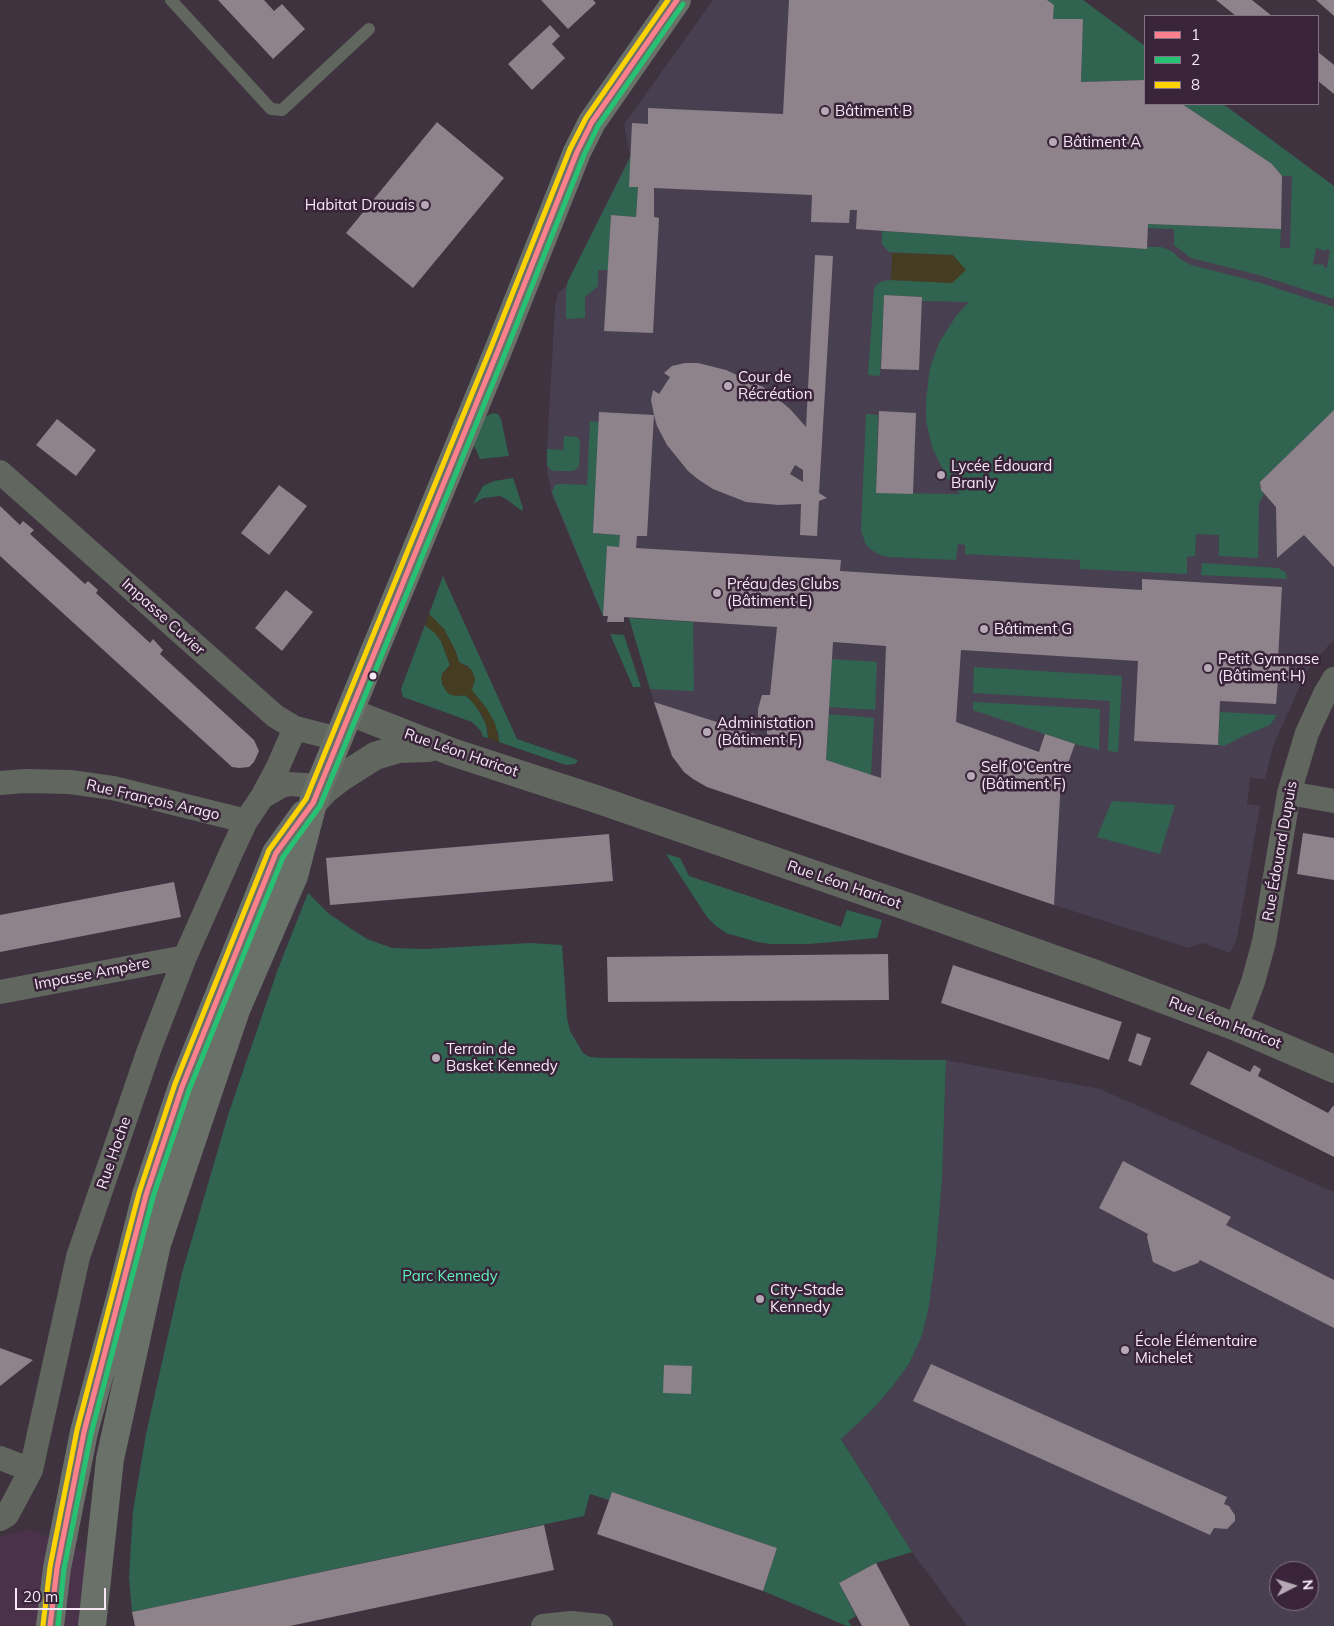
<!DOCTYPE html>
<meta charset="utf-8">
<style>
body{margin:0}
#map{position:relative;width:1334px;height:1626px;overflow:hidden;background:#3e333f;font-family:Mulish,sans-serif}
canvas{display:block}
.legend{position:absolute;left:1144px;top:15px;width:175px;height:90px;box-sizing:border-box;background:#392439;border:1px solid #857285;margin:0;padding:6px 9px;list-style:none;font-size:15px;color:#f6e8f6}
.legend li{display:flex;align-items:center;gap:10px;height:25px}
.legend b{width:25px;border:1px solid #857285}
.north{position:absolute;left:1269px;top:1561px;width:50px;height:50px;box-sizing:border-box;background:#392439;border:1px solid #857285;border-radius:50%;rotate:85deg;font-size:14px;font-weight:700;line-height:20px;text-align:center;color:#f6e8f6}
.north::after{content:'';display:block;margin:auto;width:18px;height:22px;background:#b6a9b6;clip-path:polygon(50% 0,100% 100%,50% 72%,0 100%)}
.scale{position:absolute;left:15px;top:1588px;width:91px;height:22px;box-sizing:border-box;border:2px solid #f6e8f6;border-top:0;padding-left:6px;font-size:15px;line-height:18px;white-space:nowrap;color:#f6e8f6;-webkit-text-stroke:4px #392439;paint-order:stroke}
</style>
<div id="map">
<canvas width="1334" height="1626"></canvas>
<ul class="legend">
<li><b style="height:6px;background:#ff808d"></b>1</li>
<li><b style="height:6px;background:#26c172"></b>2</li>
<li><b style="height:6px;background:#fed304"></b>8</li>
</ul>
<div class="north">N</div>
<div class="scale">20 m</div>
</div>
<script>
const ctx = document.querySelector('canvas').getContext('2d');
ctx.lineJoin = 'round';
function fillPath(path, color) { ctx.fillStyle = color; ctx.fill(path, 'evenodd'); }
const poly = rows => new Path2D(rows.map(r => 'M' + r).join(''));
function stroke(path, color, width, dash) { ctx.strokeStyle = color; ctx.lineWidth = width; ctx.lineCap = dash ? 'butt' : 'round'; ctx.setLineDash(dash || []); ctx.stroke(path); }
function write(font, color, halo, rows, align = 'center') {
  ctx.font = font + ' Mulish,sans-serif'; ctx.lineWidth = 5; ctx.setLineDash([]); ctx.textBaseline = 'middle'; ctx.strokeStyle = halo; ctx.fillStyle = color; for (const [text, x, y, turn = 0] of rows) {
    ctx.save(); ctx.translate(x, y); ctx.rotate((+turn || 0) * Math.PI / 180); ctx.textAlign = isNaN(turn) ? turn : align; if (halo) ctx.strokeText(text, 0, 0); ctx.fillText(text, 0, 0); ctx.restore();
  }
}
const built = poly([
 [29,1529,89,1553,84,1626,0,1626,0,1537]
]);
const education = poly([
 [713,0,1083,0,1145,46,1145,104,1223,104,1334,186,1334,640,1312,663,1305,675,1273,746,1265,779,1250,778,1247,804,1260,806,1237,938,1230,953,1203,943,1189,948,1054,905,707,787,684,772,672,756,661,725,629,618,624,618,624,622,607,622,608,617,603,616,552,495,547,470,547,449,555,307,558,293,566,286,630,156,624,124],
 [946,1060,1100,1089,1334,1192,1334,1626,967,1626,912,1552,841,1438,871,1411,892,1387,909,1364,922,1336,929,1306,936,1253,942,1179],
 [1279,1571,1309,1571,1309,1601,1279,1601]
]);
const green = poly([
 [1047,0,1083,0,1145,46,1145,80,1081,82,1083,20,1053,19,1054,5],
 [1182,104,1223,104,1334,186,1334,299,1259,275,1191,258,1174,245,1174,229,1148,228,1148,224,1281,229,1280,248,1290,248,1292,176,1282,176,1272,164],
 [1316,248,1326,251,1326,249,1330,250,1327,268,1324,267,1324,265,1313,264],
 [631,156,630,187,638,187,636,217,611,215,608,270,598,270,598,286,585,297,585,318,566,319,566,291,568,281],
 [882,231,1147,249,1147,247,1161,247,1173,252,1180,259,1191,265,1261,283,1334,307,1334,410,1260,482,1260,488,1264,494,1259,503,1258,558,1219,556,1219,535,1196,534,1195,556,1187,557,1187,574,1080,569,1080,560,965,554,965,545,958,544,956,560,889,557,881,555,873,551,866,545,861,530,866,414,878,415,876,493,960,494,947,478,932,447,926,420,926,401,930,368,939,343,956,316,969,302,922,301,922,297,884,295,880,376,868,375,874,290,876,285,883,281,891,280,952,283,953,255,889,252,882,244],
 [493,413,498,414,501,419,509,456,480,459,474,445,485,417],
 [590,421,599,422,593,533,620,535,619,547,607,547,603,616,552,492,555,485,560,484,587,485],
 [564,436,577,437,580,441,579,466,574,471,555,471,551,470,547,465,547,449,563,450],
 [513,478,523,508,522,511,506,499,500,496,483,498,473,504,483,486,494,481],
 [1202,563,1278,568,1286,573,1287,579,1201,575],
 [443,576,517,739,578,760,575,764,566,765,499,742,498,733,487,709,471,690,475,679,468,666,459,663,455,650,444,629,429,614],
 [629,618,693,622,694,691,650,689],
 [425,625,434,632,441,641,450,665,442,674,442,685,461,696,465,695,475,704,486,724,488,738,483,737,481,731,472,722,403,697,401,689],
 [610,634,624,635,641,687,633,687],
 [832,659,877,662,875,710,829,707],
 [974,667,1122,676,1118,752,1108,751,1110,701,973,693],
 [973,702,1100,709,1099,750,1075,744,973,710],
 [1220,712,1277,715,1270,725,1243,736,1224,746,1218,745],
 [829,714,874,718,871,775,826,760],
 [1112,801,1175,805,1160,854,1097,837],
 [666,854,680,858,689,876,841,927,847,910,882,920,877,938,809,944,771,944,757,942,726,933,716,926,707,917],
 [308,893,328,913,350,928,367,939,392,948,425,949,530,943,562,945,567,1018,570,1031,583,1053,590,1057,604,1058,946,1060,942,1179,936,1253,929,1306,922,1336,909,1364,892,1387,871,1411,841,1439,912,1552,876,1563,839,1583,856,1616,848,1621,851,1626,847,1626,763,1591,777,1548,612,1492,609,1500,590,1494,584,1516,132,1612,129,1577,133,1511,146,1434,182,1273,229,1112,278,969]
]);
const sand = poly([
 [892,253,953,255,966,270,952,283,891,280],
 [429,614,444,629,455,650,459,662,472,670,475,679,472,690,487,709,495,723,499,742,488,738,488,730,482,714,468,697,465,695,455,696,449,694,445,690,441,679,442,674,450,665,441,641,434,632,425,625]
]);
const building = poly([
 [218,0,264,0,274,11,282,4,305,29,273,59],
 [541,0,593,0,596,3,568,29],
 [789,0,1047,0,1054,5,1053,19,1083,19,1081,82,1145,80,1145,104,1182,104,1272,164,1282,176,1281,229,1148,224,1147,249,856,229,857,210,850,210,849,223,811,222,812,195,654,188,654,217,659,218,653,333,604,331,611,215,636,217,638,187,629,187,632,123,648,124,648,108,783,114],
 [1216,0,1252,0,1272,16,1236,16],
 [1316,0,1334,0,1334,16],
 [550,25,560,36,552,44,565,58,532,90,508,64],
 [1318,52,1334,65,1334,94,1318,81],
 [437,122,504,178,413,288,346,233],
 [815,255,833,256,819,493,827,498,819,501,817,536,800,535,801,504,778,505,746,502,713,489,699,480,688,471,667,445,657,426,654,415,647,536,637,536,636,548,841,560,840,571,1058,585,1142,590,1142,579,1282,587,1278,660,1289,661,1289,680,1278,679,1276,704,1220,701,1218,745,1134,741,1138,661,961,650,956,722,1039,752,1045,734,1075,744,1068,763,1062,761,1054,905,707,787,693,779,684,772,672,756,654,702,767,738,767,727,758,725,758,709,762,695,770,695,777,627,624,617,624,622,607,622,608,616,603,616,607,546,619,547,620,535,593,533,599,412,654,415,651,400,653,390,659,394,670,377,664,373,672,366,685,363,698,363,726,370,765,388,790,409,806,427],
 [795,465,803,470,803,482,790,474],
 [833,642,886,646,881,778,826,760],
 [884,295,922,297,919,370,881,369],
 [1334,410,1334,567,1304,535,1277,558,1276,507,1261,490,1260,482],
 [879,411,916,413,913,494,876,493],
 [57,419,96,450,76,476,36,445],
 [279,485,307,506,269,555,241,533],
 [0,506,20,525,23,521,34,530,30,534,85,584,88,581,98,590,96,593,150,643,153,639,163,650,160,654,254,740,259,751,254,762,249,767,239,768,232,767,0,556],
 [286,590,313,612,282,651,255,628],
 [1303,833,1334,838,1334,880,1297,874],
 [609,834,613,881,330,905,326,858],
 [174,882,181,917,0,952,0,915],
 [888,954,889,1000,608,1002,607,957],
 [953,965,1122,1022,1109,1060,941,1003],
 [1137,1033,1151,1038,1141,1066,1128,1061],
 [1208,1051,1250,1072,1254,1065,1261,1069,1258,1076,1328,1113,1333,1106,1334,1106,1334,1157,1190,1084],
 [1123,1161,1231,1217,1226,1225,1334,1280,1334,1328,1200,1260,1198,1263,1174,1272,1153,1262,1147,1237,1148,1234,1099,1208],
 [0,1348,33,1360,0,1386],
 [931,1364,1227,1497,1224,1504,1229,1506,1232,1511,1235,1515,1235,1521,1227,1529,1214,1528,1210,1535,913,1401],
 [664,1365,692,1366,691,1394,663,1393],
 [612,1492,777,1548,763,1591,597,1534],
 [544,1525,554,1570,290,1626,135,1626,132,1612],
 [876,1563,910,1626,862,1626,839,1583]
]);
const service = poly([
 [171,0,271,109,282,110,369,29]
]);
const minor = poly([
 [0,472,275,716,295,728,338,739],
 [0,783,25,781,70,782,113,788,246,821],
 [1289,793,1334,801],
 [262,797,281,786,289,784,319,786],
 [0,992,185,957],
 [1236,1027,1253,982,1264,942,1289,793,1307,733,1325,694,1334,679],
 [0,1458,31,1470],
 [0,1519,7,1515,31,1470,78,1257,149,1050,185,957,231,853,246,821,262,797,277,769,295,728],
 [543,1626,571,1623,601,1626]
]);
const tertiary = poly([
 [350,712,452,752,596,799,903,905,1093,973,1236,1027,1334,1069],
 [313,803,325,790,342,777,375,756,398,749,429,748]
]);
const secondary = poly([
 [50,1626,57,1568,84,1432,122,1291,146,1195,182,1087,276,853,304,814],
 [92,1626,110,1459,157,1244,236,1010,294,876,313,803,319,786,499,348,577,152,592,122,677,0]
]);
const bus1 = poly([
 [50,1626,57,1568,84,1432,146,1195,182,1087,276,853,313,803,499,348,577,152,592,122,677,0]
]);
const bus2 = poly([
 [58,1626,64,1569,91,1434,153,1197,189,1090,283,857,320,806,506,351,584,155,598,126,683,4]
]);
const bus3 = poly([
 [43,1625,50,1567,77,1430,139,1193,175,1084,269,850,306,799,492,345,570,149,586,118,668,0]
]);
const markers = [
 [825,111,5,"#b6a9b6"],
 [1053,142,5,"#b6a9b6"],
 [425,205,5,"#b6a9b6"],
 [728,386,5,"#b6a9b6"],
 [941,475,5,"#b6a9b6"],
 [717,593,5,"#b6a9b6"],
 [984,629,5,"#b6a9b6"],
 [1208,668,5,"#b6a9b6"],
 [373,676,4.5,"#f6e8f6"],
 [707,732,5,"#b6a9b6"],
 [971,776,5,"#b6a9b6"],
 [436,1058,5,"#b6a9b6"],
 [760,1299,5,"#b6a9b6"],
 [1125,1350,5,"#b6a9b6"]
];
const poiNames = [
 ["Bâtiment B",835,111],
 ["Bâtiment A",1063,142],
 ["Habitat Drouais",415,205,"right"],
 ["Cour de",738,377],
 ["Récréation",738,394],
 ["Lycée Édouard",951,466],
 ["Branly",951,483],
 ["Préau des Clubs",727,584],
 ["(Bâtiment E)",727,601],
 ["Bâtiment G",994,629],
 ["Petit Gymnase",1218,659],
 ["(Bâtiment H)",1218,676],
 ["Administation",717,723],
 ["(Bâtiment F)",717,740],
 ["Self O'Centre",981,767],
 ["(Bâtiment F)",981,784],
 ["Terrain de",446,1049],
 ["Basket Kennedy",446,1066],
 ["City-Stade",770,1290],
 ["Kennedy",770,1307],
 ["École Élémentaire",1135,1341],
 ["Michelet",1135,1358]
];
const streetNames = [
 ["Impasse Cuvier",163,617,42],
 ["Rue Léon Haricot",461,753,19],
 ["Rue François Arago",153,800,13],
 ["Rue Édouard Dupuis",1280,851,-80],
 ["Rue Léon Haricot",844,885,19],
 ["Impasse Ampère",92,974,-11],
 ["Rue Léon Haricot",1225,1023,21],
 ["Rue Hoche",114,1153,-71]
];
const parkNames = [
 ["Parc Kennedy",450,1276]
];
fillPath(built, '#4a324b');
fillPath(education, '#484050');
fillPath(green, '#306450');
fillPath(sand, '#453d22');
fillPath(building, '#8e828b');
stroke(service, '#61675e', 12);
stroke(minor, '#61675e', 24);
stroke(tertiary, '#61675e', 28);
stroke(secondary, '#6a7168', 28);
stroke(bus1, '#ff808d', 5);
stroke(bus2, '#26c172', 5);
stroke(bus3, '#fed304', 5);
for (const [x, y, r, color] of markers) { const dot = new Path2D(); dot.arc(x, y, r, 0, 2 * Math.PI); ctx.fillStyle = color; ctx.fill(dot); stroke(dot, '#392439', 2); }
write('15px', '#f6e8f6', '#392439', poiNames, 'left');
write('15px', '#f6e8f6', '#392439', streetNames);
write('15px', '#5cf4ba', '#392439', parkNames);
</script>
